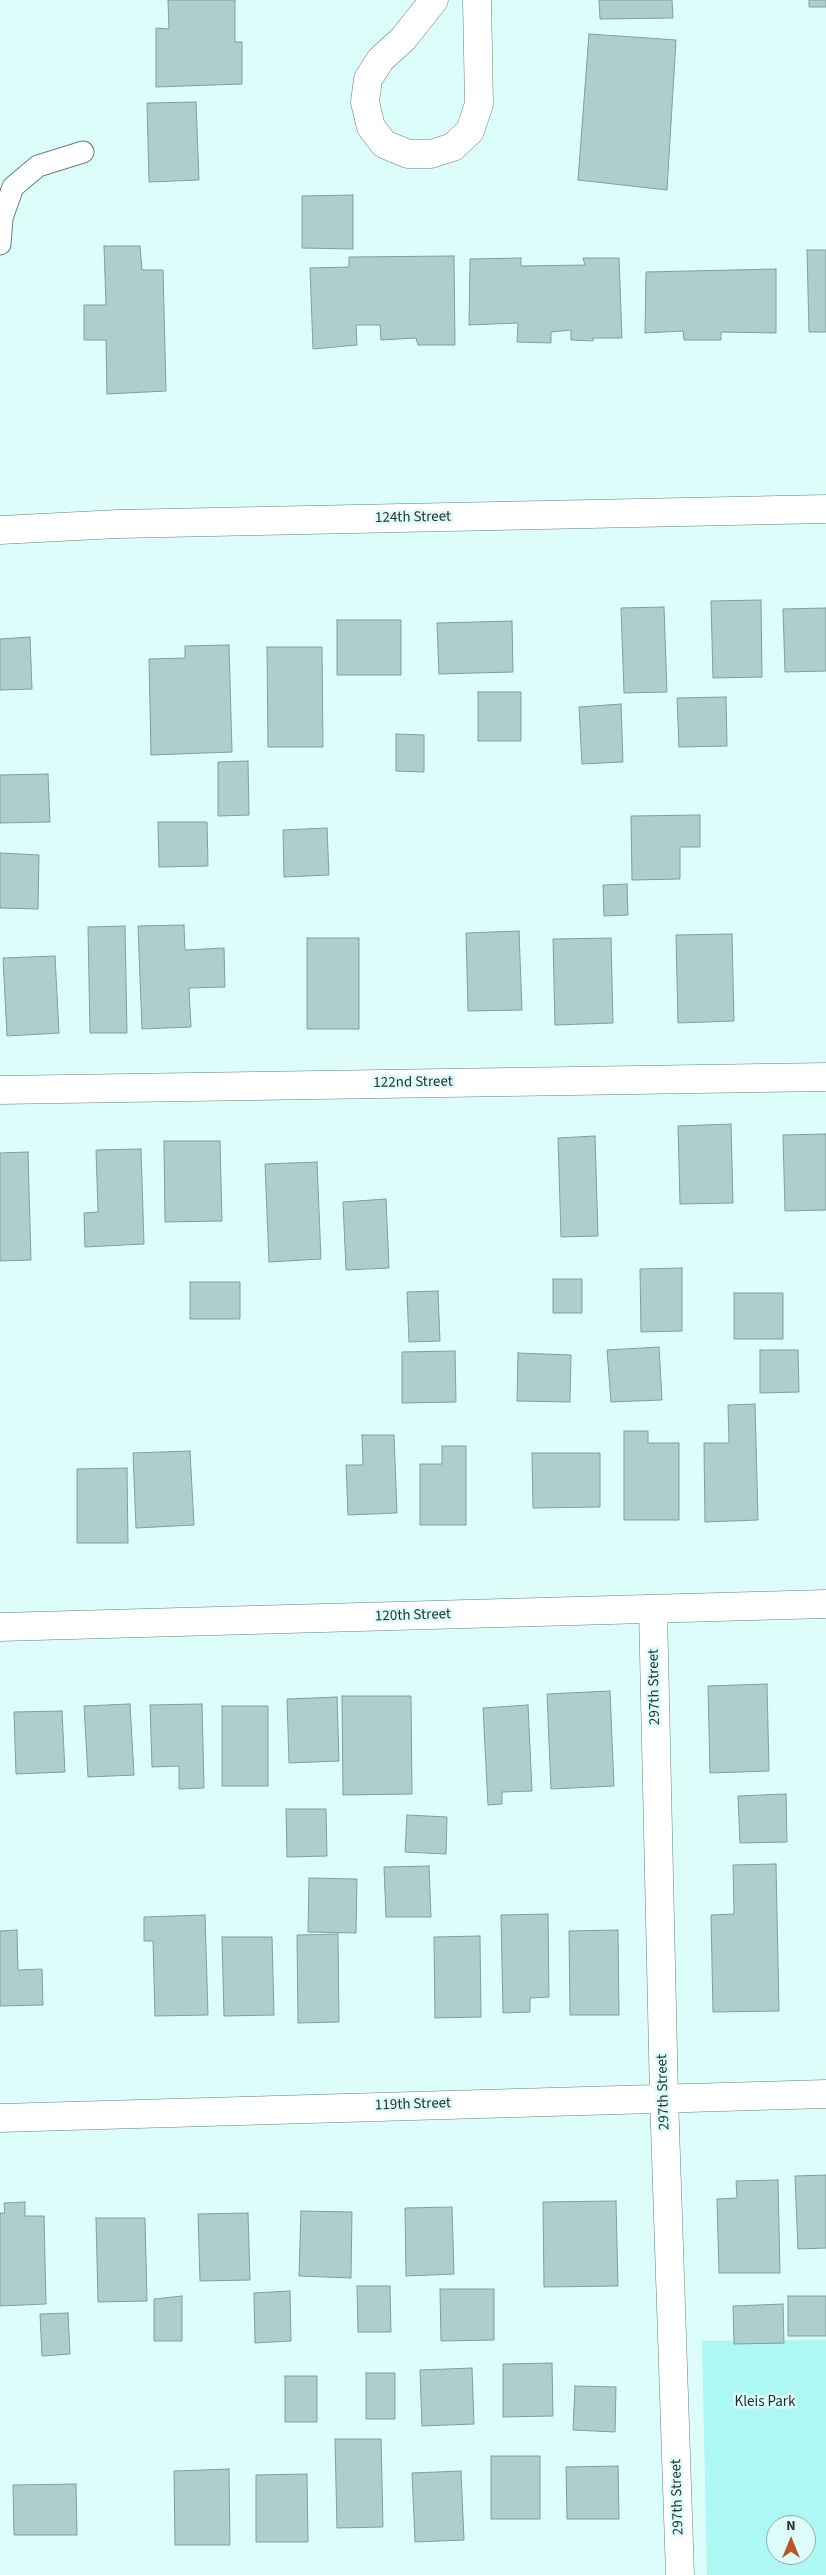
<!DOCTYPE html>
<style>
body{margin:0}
#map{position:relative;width:826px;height:2575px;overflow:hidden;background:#ddfdfb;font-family:"Source Sans 3",sans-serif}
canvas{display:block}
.north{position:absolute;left:766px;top:2515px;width:50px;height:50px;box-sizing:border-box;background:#ddfdfb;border:1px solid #94adab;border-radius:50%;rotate:0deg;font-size:14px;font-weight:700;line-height:20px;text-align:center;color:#273433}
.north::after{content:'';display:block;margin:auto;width:18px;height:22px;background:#bb5529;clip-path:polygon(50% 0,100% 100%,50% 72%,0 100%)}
</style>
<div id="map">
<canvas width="826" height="2575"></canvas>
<div class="north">N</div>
</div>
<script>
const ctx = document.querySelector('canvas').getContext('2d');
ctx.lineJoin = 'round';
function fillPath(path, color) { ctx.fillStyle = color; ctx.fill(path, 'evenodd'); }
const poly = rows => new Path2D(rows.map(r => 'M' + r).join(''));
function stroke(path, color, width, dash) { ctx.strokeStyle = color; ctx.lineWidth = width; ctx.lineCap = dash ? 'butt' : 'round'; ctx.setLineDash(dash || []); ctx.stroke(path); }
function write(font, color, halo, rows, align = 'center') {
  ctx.font = font + ' "Source Sans 3",sans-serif'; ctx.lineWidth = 5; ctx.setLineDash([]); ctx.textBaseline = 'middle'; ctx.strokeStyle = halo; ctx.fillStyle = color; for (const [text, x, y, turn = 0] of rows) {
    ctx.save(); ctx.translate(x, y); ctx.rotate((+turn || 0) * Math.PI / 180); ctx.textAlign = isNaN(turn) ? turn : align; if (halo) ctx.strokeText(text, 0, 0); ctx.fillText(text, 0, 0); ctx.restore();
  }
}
const green = poly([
 [826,2340,826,2575,707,2575,702,2341],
 [776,2525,806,2525,806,2555,776,2555]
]);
const building = poly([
 [168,0,235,0,235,42,242,42,242,84,156,87,156,28,169,29,168,0],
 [599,0,672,0,673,18,600,19,599,0],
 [809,0,826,0,826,7,809,7,809,0],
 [589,34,676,40,667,190,578,180,589,34],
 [196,102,199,180,149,182,147,103,196,102],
 [353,195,353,249,302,248,302,196,353,195],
 [104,246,140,246,142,270,163,270,166,391,107,394,106,340,84,340,84,305,106,305,104,246],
 [807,250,826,250,826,332,809,332,807,250],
 [454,256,455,345,418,345,416,338,381,340,380,325,356,325,357,345,313,349,310,268,349,267,349,257,454,256],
 [521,258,521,266,585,265,583,258,619,258,622,338,593,338,593,341,571,340,571,330,551,332,551,343,517,342,518,323,469,325,470,259,521,258],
 [776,269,776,333,721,332,721,340,684,340,683,331,645,333,646,272,776,269],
 [761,600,762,677,713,678,711,601,761,600],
 [664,607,667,692,624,693,621,608,664,607],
 [826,608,826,671,785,672,783,609,826,608],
 [337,620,401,620,401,675,337,675,337,620],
 [512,621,513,672,439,674,437,623,512,621],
 [30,637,32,689,0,690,0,639,30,637],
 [229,645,232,752,151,755,149,659,185,658,185,646,229,645],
 [267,647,322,647,323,747,268,747,267,647],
 [478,692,521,692,521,741,478,741,478,692],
 [726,697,727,746,679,747,677,698,726,697],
 [621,704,623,762,582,764,579,707,621,704],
 [396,734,424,735,424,772,396,771,396,734],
 [248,761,249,815,218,816,218,762,248,761],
 [48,774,50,822,0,823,0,775,48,774],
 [700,815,700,847,680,847,680,879,632,880,631,816,700,815],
 [158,822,207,822,208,866,159,867,158,822],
 [327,828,329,875,284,877,283,830,327,828],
 [0,853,39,855,38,909,0,908,0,853],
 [627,884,628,915,604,916,603,885,627,884],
 [184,925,185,950,224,948,225,987,189,988,191,1027,142,1029,138,926,184,925],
 [125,926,127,1033,90,1033,88,927,125,926],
 [519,931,522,1010,468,1011,466,933,519,931],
 [732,934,734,1021,678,1023,676,935,732,934],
 [307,938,359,938,359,1029,307,1029,307,938],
 [611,938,613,1023,555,1025,553,939,611,938],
 [55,956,59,1033,7,1036,3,958,55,956],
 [731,1124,733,1203,680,1204,678,1126,731,1124],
 [826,1134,826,1210,785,1211,783,1135,826,1134],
 [595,1136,598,1236,561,1237,558,1138,595,1136],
 [164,1141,220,1141,222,1221,165,1222,164,1141],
 [141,1149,144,1244,85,1247,84,1213,98,1212,96,1150,141,1149],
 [28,1152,31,1260,0,1261,0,1153,28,1152],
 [317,1162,321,1259,269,1262,265,1164,317,1162],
 [386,1199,389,1268,346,1270,343,1202,386,1199],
 [682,1268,682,1331,641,1332,640,1269,682,1268],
 [553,1279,582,1279,582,1313,553,1313,553,1279],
 [190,1282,240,1282,240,1319,190,1319,190,1282],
 [438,1291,440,1341,409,1342,407,1292,438,1291],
 [734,1293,783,1293,783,1339,734,1339,734,1293],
 [659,1347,662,1400,611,1402,607,1350,659,1347],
 [760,1350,798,1350,799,1392,760,1393,760,1350],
 [455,1351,456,1402,402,1403,402,1352,455,1351],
 [518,1353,571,1355,570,1402,517,1401,518,1353],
 [755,1404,758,1520,705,1522,704,1443,729,1443,728,1405,755,1404],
 [624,1431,648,1431,648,1443,679,1443,679,1520,624,1520,624,1431],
 [362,1435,394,1435,397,1513,348,1515,346,1465,363,1465,362,1435],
 [442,1446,466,1446,466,1525,420,1525,420,1464,442,1464,442,1446],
 [190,1451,194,1525,136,1528,133,1453,190,1451],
 [532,1453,600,1453,600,1507,533,1508,532,1453],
 [127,1468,128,1543,77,1543,77,1469,127,1468],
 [767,1684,769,1771,710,1773,708,1686,767,1684],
 [610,1691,614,1786,551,1789,547,1694,610,1691],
 [342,1696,411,1696,412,1794,343,1795,342,1696],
 [337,1697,339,1761,289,1763,287,1699,337,1697],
 [130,1704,134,1775,88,1777,84,1706,130,1704],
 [202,1704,204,1788,179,1789,179,1766,152,1767,150,1705,202,1704],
 [528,1705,532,1791,502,1792,502,1804,488,1805,483,1708,528,1705],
 [222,1706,268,1706,268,1786,222,1786,222,1706],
 [62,1711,65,1772,16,1774,14,1712,62,1711],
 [786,1794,787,1842,740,1843,738,1796,786,1794],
 [286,1809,326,1809,327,1856,287,1857,286,1809],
 [407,1815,447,1817,446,1854,405,1852,407,1815],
 [776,1864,779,2011,713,2012,711,1915,734,1914,733,1865,776,1864],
 [429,1866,431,1917,386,1917,384,1867,429,1866],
 [309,1878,357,1879,356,1933,308,1932,309,1878],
 [548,1914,549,1997,530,1998,530,2012,503,2013,501,1915,548,1914],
 [205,1915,208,2015,155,2016,153,1941,144,1941,144,1917,205,1915],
 [17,1930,18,1970,42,1969,43,2005,0,2006,0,1931,17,1930],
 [618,1930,619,2015,570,2015,569,1931,618,1930],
 [338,1934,339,2022,298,2023,297,1935,338,1934],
 [480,1936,481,2017,435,2018,434,1937,480,1936],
 [222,1937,272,1937,274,2015,224,2016,222,1937],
 [826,2175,826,2248,798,2249,795,2176,826,2175],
 [778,2180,780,2273,719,2273,717,2199,737,2198,736,2181,778,2180],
 [616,2201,618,2286,544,2287,543,2202,616,2201],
 [25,2202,25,2216,44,2216,46,2304,0,2306,0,2213,5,2213,4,2203,25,2202],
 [452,2207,454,2274,406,2276,405,2208,452,2207],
 [301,2211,352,2212,351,2278,299,2276,301,2211],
 [248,2213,250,2280,200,2281,198,2214,248,2213],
 [96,2218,145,2218,147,2301,98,2302,96,2218],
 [357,2286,390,2286,391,2332,358,2332,357,2286],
 [440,2289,494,2289,494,2340,441,2341,440,2289],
 [290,2291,291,2341,255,2343,254,2293,290,2291],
 [182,2296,182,2341,154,2341,154,2299,182,2296],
 [788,2296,826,2296,826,2336,788,2336,788,2296],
 [783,2304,784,2343,734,2344,733,2306,783,2304],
 [68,2313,70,2354,42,2356,40,2314,68,2313],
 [552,2363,553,2416,503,2417,503,2364,552,2363],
 [472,2368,474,2424,422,2426,420,2370,472,2368],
 [366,2373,395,2373,395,2419,366,2419,366,2373],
 [285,2376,317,2376,317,2422,285,2422,285,2376],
 [575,2386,616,2387,615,2432,573,2430,575,2386],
 [335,2439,381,2439,383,2527,337,2528,335,2439],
 [491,2456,540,2456,540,2519,491,2519,491,2456],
 [618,2466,619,2519,567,2519,566,2467,618,2466],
 [229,2469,230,2545,175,2545,174,2471,229,2469],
 [461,2471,464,2540,415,2542,412,2473,461,2471],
 [307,2474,308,2542,256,2542,256,2475,307,2474],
 [76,2484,77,2535,14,2535,13,2485,76,2484]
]);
const lane = poly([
 [0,244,2,218,13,187,38,166,83,152]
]);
const street = poly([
 [434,0,403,39,381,59,368,79,365,102,371,127,384,144,408,154,431,154,453,147,470,131,479,104,477,0],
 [0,1090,826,1077],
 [653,1609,664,2097,680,2575],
 [0,1627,826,1604],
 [0,2118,826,2094]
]);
const secondary = poly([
 [0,530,118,524,826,509]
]);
const streetNames = [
 ["124th Street",413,518,-1],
 ["122nd Street",413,1083,-1],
 ["120th Street",413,1616,-2],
 ["297th Street",655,1687,-91],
 ["297th Street",664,2092,-92],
 ["119th Street",413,2105,-2],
 ["297th Street",678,2497,-92]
];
const parkNames = [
 ["Kleis Park",765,2403]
];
fillPath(green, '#aef8f4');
fillPath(building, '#aececc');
stroke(building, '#809e9c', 1);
stroke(lane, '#648180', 23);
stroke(street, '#648180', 29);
stroke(secondary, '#648180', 29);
stroke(lane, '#fff', 21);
stroke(street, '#fff', 28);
stroke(secondary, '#fff', 28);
write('15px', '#273433', '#ddfdfb', streetNames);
write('15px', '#182f2e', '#ddfdfb', parkNames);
</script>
